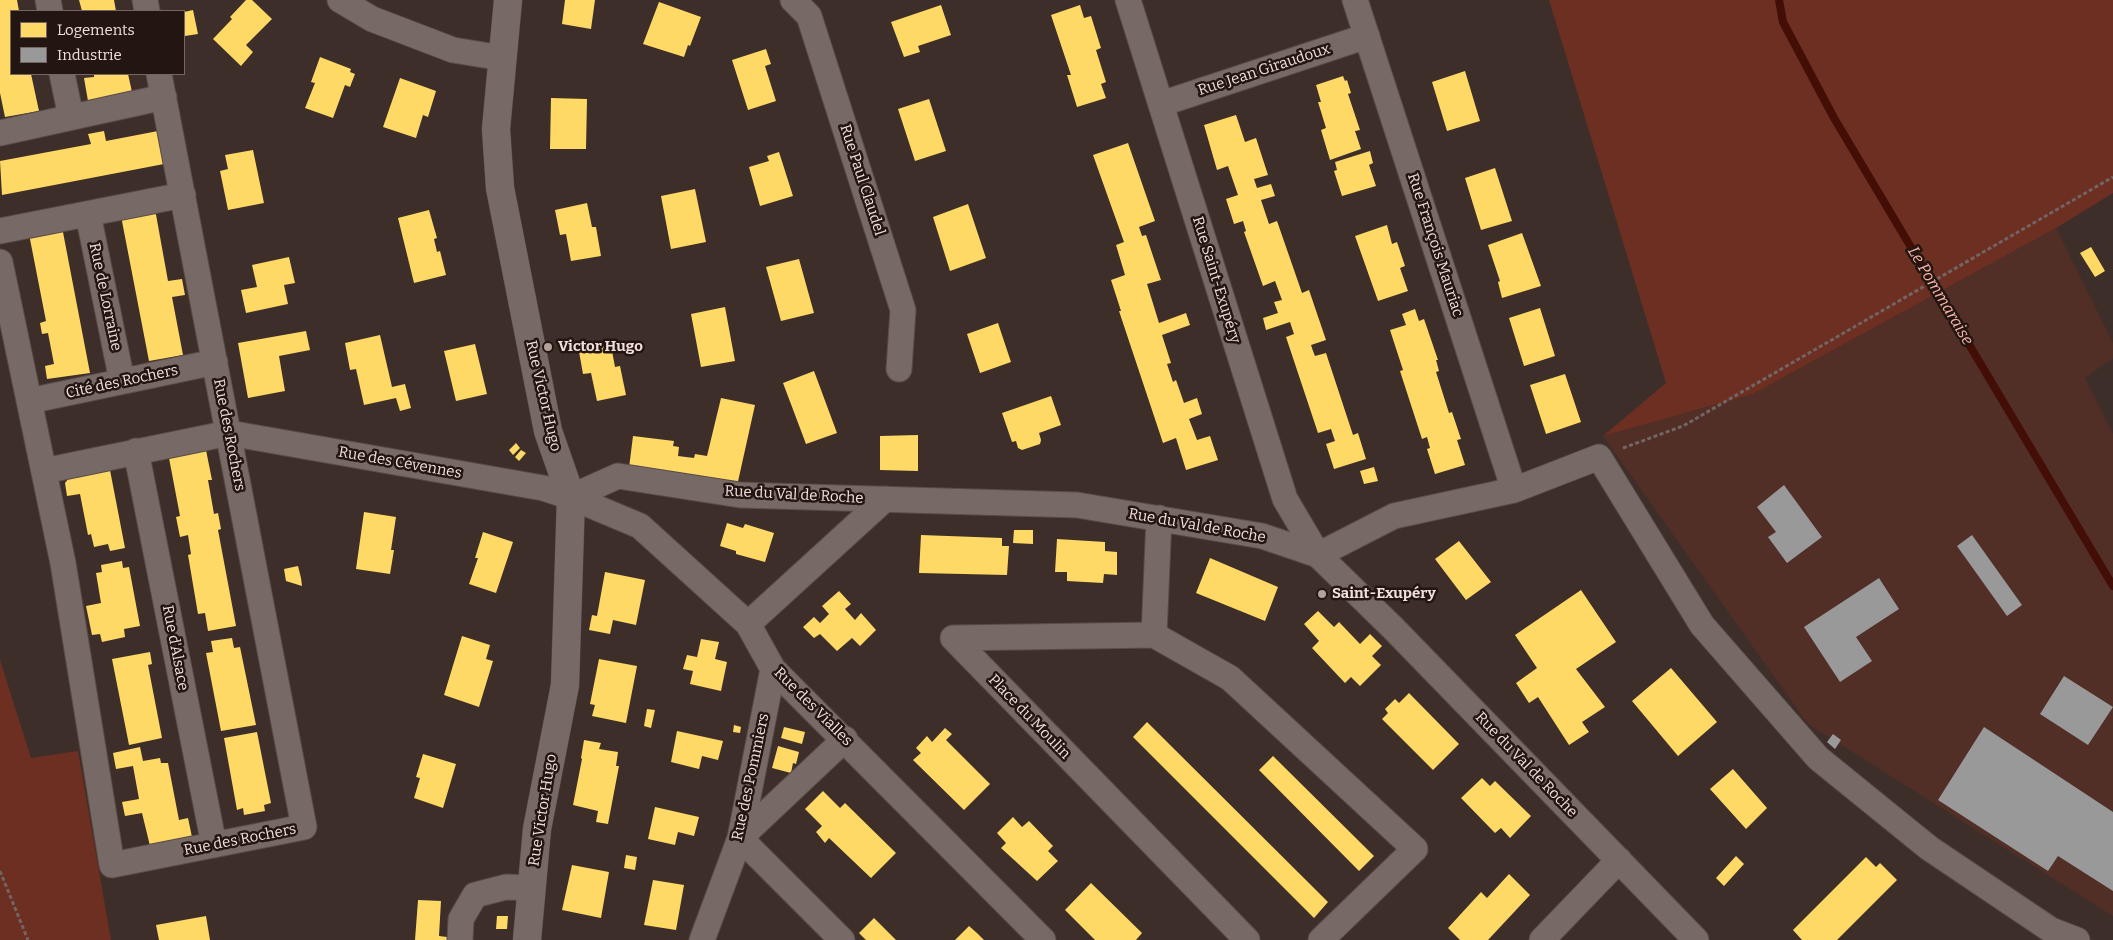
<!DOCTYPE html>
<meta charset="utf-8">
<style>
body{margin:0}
#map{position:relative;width:2113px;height:940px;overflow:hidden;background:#3e2e2a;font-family:Bitter,serif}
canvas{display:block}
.legend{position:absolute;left:10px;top:10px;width:175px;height:65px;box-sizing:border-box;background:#231612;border:1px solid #766662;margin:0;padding:6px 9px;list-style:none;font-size:15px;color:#f3dfda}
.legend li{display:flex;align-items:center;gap:10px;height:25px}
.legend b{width:25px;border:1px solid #766662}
</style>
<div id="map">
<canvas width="2113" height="940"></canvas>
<ul class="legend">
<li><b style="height:14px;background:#ffd966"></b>Logements</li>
<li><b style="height:14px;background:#999"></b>Industrie</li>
</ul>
</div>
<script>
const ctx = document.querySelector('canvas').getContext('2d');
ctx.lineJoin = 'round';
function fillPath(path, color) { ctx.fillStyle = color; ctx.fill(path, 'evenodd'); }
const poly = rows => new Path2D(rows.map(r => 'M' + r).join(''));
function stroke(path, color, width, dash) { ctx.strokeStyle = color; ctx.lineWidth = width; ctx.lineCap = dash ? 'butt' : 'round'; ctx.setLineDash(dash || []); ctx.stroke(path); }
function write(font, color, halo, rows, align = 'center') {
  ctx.font = font + ' Bitter,serif'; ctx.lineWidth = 5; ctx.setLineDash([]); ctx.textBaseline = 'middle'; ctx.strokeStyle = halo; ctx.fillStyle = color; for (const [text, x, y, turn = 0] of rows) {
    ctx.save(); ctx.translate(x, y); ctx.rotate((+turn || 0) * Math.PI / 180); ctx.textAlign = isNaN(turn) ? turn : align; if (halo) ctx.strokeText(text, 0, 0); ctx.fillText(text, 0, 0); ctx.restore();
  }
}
const built = poly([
 [2056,228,2113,343,2113,358,2085,378,2113,434,2113,916,1808,724,1603,436,1753,394]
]);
const green = poly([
 [1549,0,2113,0,2113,193,2056,228,1753,394,1603,436,1666,383],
 [0,660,31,758,78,751,111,940,0,940]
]);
const homes = poly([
 [0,0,17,0,19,11,11,11,11,74,31,74,39,111,5,117,0,93],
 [79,0,114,0,116,11,82,11],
 [246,0,252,0,272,19,246,45,253,52,241,66,213,39,232,19,230,17],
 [565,0,595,0,591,29,562,24],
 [659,2,701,17,690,46,688,45,684,57,643,44],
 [941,5,951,35,918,46,920,52,904,57,891,22],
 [1080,5,1084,18,1091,16,1101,48,1096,50,1106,82,1101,84,1106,98,1077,107,1067,75,1071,75,1051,15],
 [193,10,198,34,185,36,184,12],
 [766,49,771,64,765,66,776,101,748,110,732,60],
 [320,57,351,69,350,72,355,74,350,87,345,85,333,118,305,108,315,83,311,82],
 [1465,71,1480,121,1447,131,1432,82],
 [94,74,128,74,132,92,88,101,84,78,94,77],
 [1343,76,1345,81,1347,80,1351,93,1348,94,1360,130,1355,131,1361,149,1330,160,1321,130,1326,128,1318,102,1321,102,1316,85],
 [400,78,436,91,428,117,423,115,416,138,383,127],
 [551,98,587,99,586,149,550,149],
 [929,99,946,151,915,161,898,109],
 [1236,115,1245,142,1256,138,1268,175,1254,179,1257,188,1271,184,1275,196,1261,200,1269,224,1277,221,1302,293,1309,290,1326,340,1311,345,1313,351,1315,356,1326,353,1353,435,1358,433,1366,459,1334,469,1326,444,1335,441,1331,429,1318,433,1286,337,1294,334,1290,322,1266,330,1263,318,1278,313,1274,302,1282,300,1275,281,1263,286,1244,232,1246,231,1243,221,1234,224,1226,199,1238,195,1228,166,1217,170,1204,125],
 [104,131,106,141,158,131,164,164,2,195,0,161,91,144,88,134],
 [1128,143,1155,221,1139,227,1142,236,1146,235,1161,280,1147,284,1159,323,1186,313,1190,325,1162,335,1171,363,1167,364,1173,382,1176,380,1184,403,1197,398,1202,414,1189,419,1194,432,1197,440,1210,436,1218,460,1186,470,1176,438,1163,443,1119,311,1121,311,1111,280,1125,275,1116,245,1124,242,1093,155],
 [253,150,264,203,228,210,220,171,228,169,225,155],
 [1370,151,1373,163,1369,165,1376,186,1342,196,1334,171,1337,170,1335,162],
 [779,152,793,196,760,206,749,167,769,161,767,156],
 [1495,168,1512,221,1481,230,1465,178],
 [695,189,706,242,671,249,661,196],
 [587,203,592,227,596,227,601,256,571,261,566,234,560,235,555,210],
 [968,204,986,258,950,271,933,217],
 [155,209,168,281,182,279,185,295,172,297,183,355,149,361,121,216],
 [429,210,437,238,434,239,437,252,440,251,446,275,414,283,398,218],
 [1387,225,1392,244,1397,242,1405,266,1400,268,1408,291,1378,301,1355,236],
 [62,227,90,373,47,379,45,366,54,364,48,333,42,334,40,323,46,321,29,234],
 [1522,233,1541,286,1502,298,1498,282,1500,281,1488,245],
 [2091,247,2105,271,2095,277,2080,253],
 [289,257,295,283,284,285,288,304,246,313,241,290,257,287,252,265],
 [799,259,814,313,781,321,766,267],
 [725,307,735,361,701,367,691,314],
 [1540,308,1555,356,1524,366,1509,318],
 [1415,309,1419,321,1424,319,1438,360,1436,360,1439,371,1436,372,1449,413,1452,412,1461,439,1457,440,1465,465,1435,474,1427,449,1430,448,1427,437,1422,439,1400,371,1403,370,1390,330,1406,325,1402,314],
 [998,323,1011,362,980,373,967,334],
 [306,331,310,350,279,356,285,391,248,398,238,343],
 [380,335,392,387,405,384,411,408,400,411,396,398,364,405,356,369,350,370,345,343],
 [610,340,615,367,620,366,626,395,597,401,591,373,583,374,578,346],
 [475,344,487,394,456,401,444,351],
 [814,371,837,433,806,444,783,383],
 [1565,374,1581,422,1546,434,1530,385],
 [1051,396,1061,425,1039,433,1041,440,1040,444,1022,450,1018,448,1016,441,1012,442,1002,413],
 [721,398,755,405,737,486,629,468,633,436,674,441,673,446,679,447,678,456,694,458,695,454,707,456],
 [918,435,918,471,880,470,880,436],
 [516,443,520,448,513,455,509,450],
 [206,450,212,480,208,480,214,514,218,513,221,529,218,530,236,626,208,631,205,613,198,614,188,555,191,554,188,535,180,537,176,517,180,516,169,458],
 [521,450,526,453,519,461,515,457],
 [1374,467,1378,481,1364,484,1360,471],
 [110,470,125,548,110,551,108,544,94,547,91,534,88,535,80,494,67,496,65,483,69,478],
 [364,512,396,517,391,550,394,550,390,574,356,569],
 [727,523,743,528,745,524,774,533,765,562,736,554,736,551,720,546],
 [1014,530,1033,530,1033,544,1013,543],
 [483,532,513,542,496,593,469,584,478,558,475,558],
 [921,535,1002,538,1002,546,1009,546,1007,575,919,573],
 [1057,539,1105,542,1105,551,1117,552,1117,575,1104,574,1103,583,1067,581,1067,572,1055,572],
 [1459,541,1491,582,1466,600,1435,559],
 [1210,558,1278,587,1265,621,1196,593],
 [122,561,123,568,129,567,140,626,124,629,125,637,102,642,100,634,92,635,86,606,101,603,96,573,102,572,101,565],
 [298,566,301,578,302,586,286,581,284,569],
 [605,572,645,580,636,625,613,620,610,634,589,630,592,615,597,616],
 [1581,590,1616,642,1576,669,1605,707,1582,722,1589,732,1569,745,1538,697,1529,703,1516,683,1537,668,1515,635],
 [839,591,851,604,845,609,855,620,861,613,876,630,860,646,852,638,837,651,820,634,814,638,803,627,814,617,820,623,829,614,822,606],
 [1318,611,1334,627,1339,622,1360,644,1370,634,1382,646,1372,656,1381,665,1360,686,1351,677,1345,683,1312,648,1319,641,1304,624],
 [462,636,490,645,486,659,493,661,479,707,444,695],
 [232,638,234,648,240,647,256,725,221,731,206,653,213,652,211,641],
 [701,639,719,642,715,659,727,662,721,691,690,684,693,671,683,669,687,655,697,657],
 [150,652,152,664,148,665,162,738,129,745,112,659],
 [599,659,637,666,626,723,592,716,595,705,590,704],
 [1671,668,1717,722,1678,756,1632,701],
 [1409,693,1459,744,1433,770,1382,719,1388,713,1385,709,1395,699,1399,703],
 [647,709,655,710,651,728,644,726],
 [1147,722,1328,902,1314,918,1133,737],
 [734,725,741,727,740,733,733,732],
 [784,727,805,732,802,744,781,738],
 [945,728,952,734,946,740,990,784,964,810,913,760,921,753,916,748,927,736,932,742],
 [677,731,723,741,718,760,702,756,699,769,671,762],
 [257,732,271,803,264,805,265,811,244,815,243,808,237,810,224,738],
 [584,740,601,743,599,749,618,752,616,766,619,766,608,824,596,822,598,811,573,805,582,759,581,758],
 [778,746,799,752,796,764,793,763,791,773,772,768],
 [140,747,143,761,160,758,161,763,168,763,179,820,188,818,192,837,150,846,142,813,125,816,122,802,139,799,133,766,116,769,113,753],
 [423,754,456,764,443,808,414,798,420,778,416,777],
 [1273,756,1374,856,1359,871,1259,770],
 [1733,769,1767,808,1746,829,1710,789],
 [1482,778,1490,786,1495,781,1531,816,1510,838,1501,828,1495,833,1461,798],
 [823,791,840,808,845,803,896,853,871,878,829,838,825,843,816,832,822,826,805,809],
 [655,807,699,817,694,836,678,832,675,845,648,839],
 [1013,817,1022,827,1029,821,1053,846,1048,851,1058,861,1037,881,1001,848,1006,843,997,833],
 [626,855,637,857,635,870,624,868],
 [1736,856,1744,864,1724,886,1716,878],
 [1866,857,1876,867,1880,863,1897,880,1837,940,1802,940,1793,930],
 [572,865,609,872,601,918,562,910],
 [1509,874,1530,895,1488,940,1460,940,1448,928,1481,892,1487,898],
 [653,880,684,885,676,930,644,925],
 [1091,883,1142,933,1136,940,1095,940,1065,910],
 [418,900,441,901,439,936,447,937,447,940,415,940],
 [206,916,210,940,159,940,156,925],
 [497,916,508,916,507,929,496,929],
 [874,918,896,940,866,940,859,933],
 [969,926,978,934,984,940,955,940]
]);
const industry = poly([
 [1784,485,1822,537,1787,563,1768,537,1776,532,1757,507],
 [1972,535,2022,605,2007,616,1957,546],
 [1879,578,1899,609,1856,637,1872,661,1840,682,1804,627],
 [2064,676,2113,707,2088,745,2040,714],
 [1984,727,2113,812,2113,891,2058,856,2048,871,1938,800],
 [1833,734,1841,740,1835,749,1827,742]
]);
const stream = poly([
 [1779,0,1783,22,1834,118,2113,586]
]);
const path = poly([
 [1623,448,1683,426,2113,177],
 [0,871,28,940]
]);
const minor = poly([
 [48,0,50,11],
 [145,0,147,11],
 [340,0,372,19,453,50,502,58],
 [793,0,809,16,903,310,899,369],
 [1128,0,1285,499,1318,555],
 [1355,0,1514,490],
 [62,74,71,117],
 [1161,104,1367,36],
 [0,133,164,97],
 [88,214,122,381],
 [0,231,183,195],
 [0,262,63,563,112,865,304,827,159,74],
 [29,401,215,362],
 [136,451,214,845],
 [44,471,229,433,543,488,571,497,640,526,748,624,773,669,1043,940],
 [571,497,618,476,740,495,1077,505,1262,536,1318,555,1393,628,1696,940],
 [1318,555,1394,516,1514,490,1599,457,1702,625,1818,758,1929,848,2051,930,2077,940],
 [748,624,885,499],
 [1154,635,1159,518],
 [460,940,461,919,475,895,506,887,532,888],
 [702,940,740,838,773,669],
 [842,940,740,838,845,739],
 [1247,940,953,638,1154,635,1230,678,1415,849,1321,940],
 [1542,940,1619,860]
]);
const tertiary = poly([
 [508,0,496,129,500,188,548,431,571,497,565,685,537,829,527,940]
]);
const markers = [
 [548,347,5,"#b4a19c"],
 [1322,594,5,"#b4a19c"]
];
const streetNames = [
 ["Rue Jean Giraudoux",1264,70,-18],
 ["Rue Paul Claudel",862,180,72],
 ["Rue François Mauriac",1435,245,72],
 ["Rue Saint-Exupéry",1216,280,73],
 ["Rue de Lorraine",105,297,78],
 ["Cité des Rochers",122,382,-12],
 ["Rue Victor Hugo",543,396,77],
 ["Rue des Rochers",229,435,79],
 ["Rue des Cévennes",400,463,10],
 ["Rue du Val de Roche",794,495,3],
 ["Rue du Val de Roche",1197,526,10],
 ["Rue d'Alsace",175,648,79],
 ["Rue des Vialles",813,707,45],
 ["Place du Moulin",1029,717,46],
 ["Rue du Val de Roche",1526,765,46],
 ["Rue des Pommiers",751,777,-78],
 ["Rue Victor Hugo",543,810,-81],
 ["Rue des Rochers",240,840,-11]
];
const poiNames = [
 ["Victor Hugo",558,347],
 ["Saint-Exupéry",1332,594]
];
const waterNames = [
 ["Le Pommaraise",1940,296,59]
];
fillPath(built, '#512f27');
fillPath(green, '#6c2f21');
fillPath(homes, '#ffd966');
fillPath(industry, '#999');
stroke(stream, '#430e05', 8);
stroke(minor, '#594b47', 27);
stroke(tertiary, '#594b47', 29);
stroke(path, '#726563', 3, [4, 2.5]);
stroke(minor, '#776a66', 25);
stroke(tertiary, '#776a66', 28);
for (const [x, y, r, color] of markers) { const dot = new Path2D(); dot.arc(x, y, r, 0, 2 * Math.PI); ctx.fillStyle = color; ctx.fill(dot); stroke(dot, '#231612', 2); }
write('15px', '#f3dfda', '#231612', streetNames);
write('bold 15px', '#f3dfda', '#231612', poiNames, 'left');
write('italic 16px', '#f8b4a4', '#231612', waterNames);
</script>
